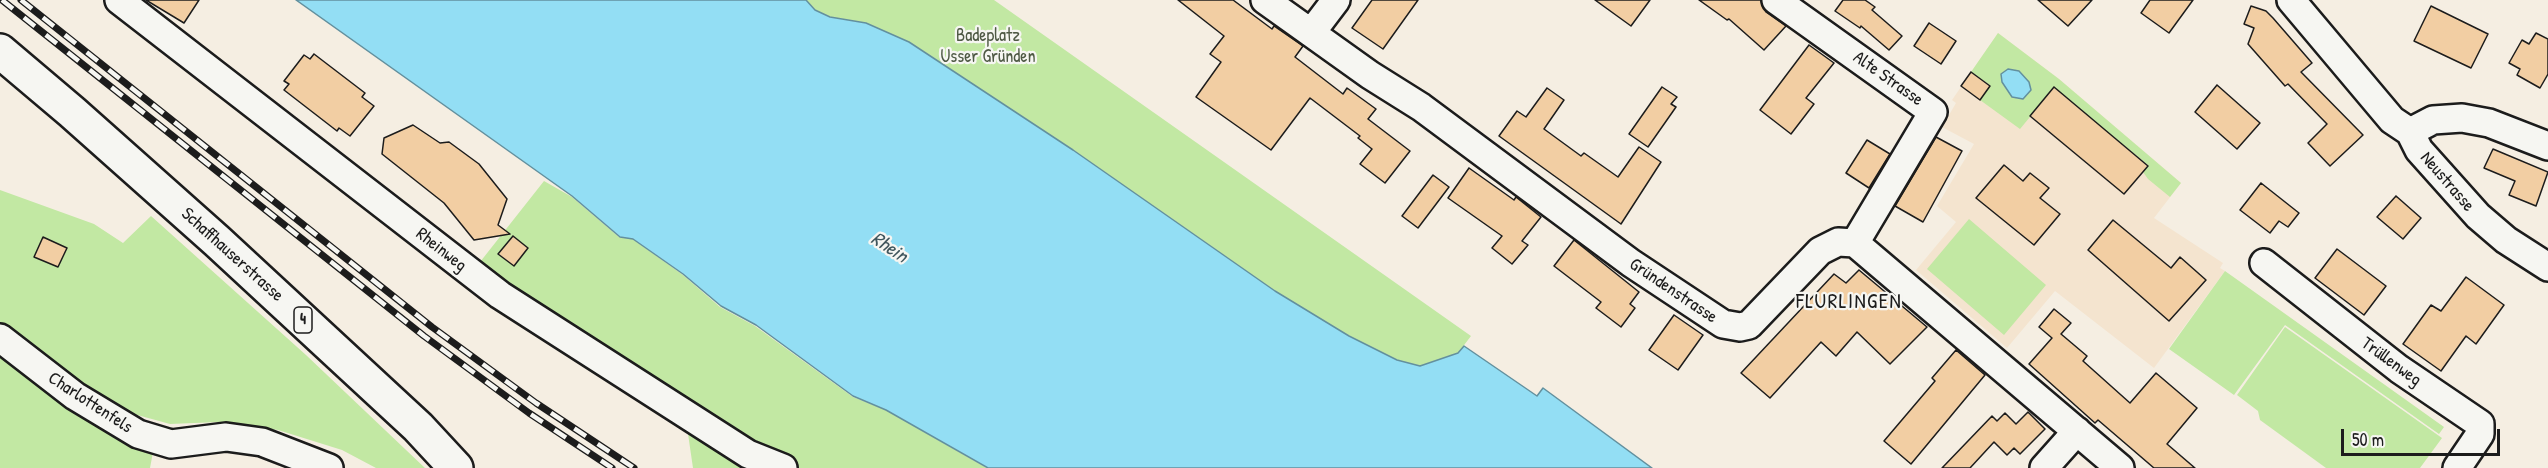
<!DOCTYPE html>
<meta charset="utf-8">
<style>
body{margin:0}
#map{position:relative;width:2548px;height:468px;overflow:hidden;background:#f5eee2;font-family:"Patrick Hand",sans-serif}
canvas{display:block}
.scale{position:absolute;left:2341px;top:429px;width:159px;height:27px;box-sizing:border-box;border:3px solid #1c1c1c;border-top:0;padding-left:8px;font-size:18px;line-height:21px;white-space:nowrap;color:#1c1c1c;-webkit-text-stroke:4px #f6f6f2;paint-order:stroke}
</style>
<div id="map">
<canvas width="2548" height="468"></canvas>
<div class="scale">50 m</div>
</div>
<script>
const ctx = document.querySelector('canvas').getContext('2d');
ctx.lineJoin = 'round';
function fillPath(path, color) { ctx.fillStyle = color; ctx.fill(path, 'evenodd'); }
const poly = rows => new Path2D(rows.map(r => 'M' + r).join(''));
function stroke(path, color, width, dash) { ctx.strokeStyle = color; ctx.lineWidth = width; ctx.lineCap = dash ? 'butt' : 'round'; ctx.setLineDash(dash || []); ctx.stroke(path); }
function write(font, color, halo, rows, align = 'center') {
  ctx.font = font + ' "Patrick Hand",sans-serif'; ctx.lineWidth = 4.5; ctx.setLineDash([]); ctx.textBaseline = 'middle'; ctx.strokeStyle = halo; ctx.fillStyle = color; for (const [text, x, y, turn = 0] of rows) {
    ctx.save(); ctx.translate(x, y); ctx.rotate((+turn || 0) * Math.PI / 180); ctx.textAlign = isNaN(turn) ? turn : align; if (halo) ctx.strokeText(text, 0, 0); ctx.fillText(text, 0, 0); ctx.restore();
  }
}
const built = poly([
 [1998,33,2059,79,2181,183,2154,218,2223,263,2220,268,2225,271,2154,368,2055,291,2007,348,1916,270,1956,222,1937,206,1974,144,1942,127,1956,103,1952,100]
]);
const green = poly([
 [806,0,994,0,1471,336,1458,353,1420,366,1397,360,1349,336,1275,291,1073,150,909,42,866,23,830,17,815,10],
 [1998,33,2059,79,2181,183,2170,197,2148,179,2143,172,2148,165,2054,88,2020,129,1980,100,1990,85,1971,72],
 [544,181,572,197,619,237,633,239,683,275,720,307,755,326,853,397,886,410,987,468,768,468,469,276],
 [0,190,94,224,123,243,151,216,306,355,425,468,376,468,342,450,278,430,219,422,170,424,130,413,77,383,0,324],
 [1969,219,2046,285,2004,335,1927,269],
 [2225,271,2444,427,2439,434,2285,325,2234,395,2169,349],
 [2285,327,2442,438,2420,468,2326,468,2260,420,2258,411,2237,395],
 [0,356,118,438,153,452,150,468,0,468],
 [687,427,762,468,693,468]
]);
const water = poly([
 [296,0,806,0,815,10,830,17,866,23,909,42,1073,150,1275,291,1349,336,1397,360,1420,366,1458,353,1464,346,1537,396,1543,388,1652,468,988,468,886,410,853,396,756,325,721,306,683,274,633,239,620,237,572,196,296,0],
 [2008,69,2019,71,2029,82,2031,90,2023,99,2012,97,2002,82,2001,74,2008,69]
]);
const building = poly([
 [146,0,199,0,184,23,146,0],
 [1178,0,1233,0,1272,29,1274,26,1303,46,1295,57,1343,94,1347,88,1376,109,1368,119,1410,151,1385,183,1360,164,1372,149,1358,138,1360,136,1310,98,1271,150,1196,97,1221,62,1210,54,1224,36,1178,0],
 [1372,0,1418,0,1383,49,1352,28,1372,0],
 [1595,0,1650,0,1631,26,1595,0],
 [1699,0,1761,0,1766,12,1786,26,1764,50,1729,19,1727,20,1699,0],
 [1843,0,1865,0,1875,7,1872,10,1902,36,1889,50,1861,26,1860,28,1835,11,1843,0],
 [2038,0,2092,0,2068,26,2038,0],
 [2150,0,2193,0,2169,33,2141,13,2150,0],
 [2251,6,2266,11,2273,18,2312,63,2301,72,2363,135,2330,166,2308,143,2327,124,2288,84,2285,86,2248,44,2254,28,2244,24,2251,6],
 [2431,6,2488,34,2471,68,2414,41,2431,6],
 [1929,23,1956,41,1941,64,1914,46,1929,23],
 [2536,33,2548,39,2548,74,2540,88,2517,75,2520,69,2509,63,2522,40,2529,44,2536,33],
 [1809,45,1834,63,1806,98,1814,104,1791,134,1760,110,1809,45],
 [314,54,365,93,362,97,374,106,350,136,339,128,337,131,284,90,289,84,284,81,304,55,310,59,314,54],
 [1971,72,1990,86,1980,100,1961,86,1971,72],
 [2217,85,2260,123,2237,149,2195,112,2217,85],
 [1662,87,1677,97,1671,104,1676,107,1648,147,1629,134,1662,87],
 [2054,87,2148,166,2124,194,2030,116,2054,87],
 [1547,88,1564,100,1544,129,1581,156,1584,153,1618,177,1639,147,1661,162,1621,224,1499,136,1517,111,1526,117,1547,88],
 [413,125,440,143,449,142,479,164,507,199,498,225,510,234,474,240,444,203,382,154,384,138,413,125],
 [1936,137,1962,151,1923,222,1895,206,1936,137],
 [1867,140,1890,154,1869,188,1846,173,1867,140],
 [2493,149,2548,172,2536,206,2509,195,2515,181,2484,168,2493,149],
 [2004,165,2023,181,2030,173,2049,188,2040,198,2060,214,2034,245,1976,198,2004,165],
 [1469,168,1514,200,1516,197,1541,217,1522,241,1528,245,1512,264,1492,248,1502,236,1448,198,1469,168],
 [1433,175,1449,187,1418,228,1402,216,1433,175],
 [2261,183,2299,213,2288,227,2279,221,2270,233,2240,210,2261,183],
 [2396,196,2421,218,2403,239,2377,217,2396,196],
 [2113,220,2171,268,2180,257,2206,280,2169,321,2088,250,2113,220],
 [513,236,528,248,514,266,498,254,513,236],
 [43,237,67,248,58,267,34,257,43,237],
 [1574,240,1639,292,1630,304,1635,308,1621,327,1596,308,1601,302,1554,266,1574,240],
 [2337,249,2386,286,2364,315,2315,278,2337,249],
 [1859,270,1927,327,1890,364,1857,332,1836,356,1821,342,1770,398,1741,373,1834,274,1846,283,1859,270],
 [2466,277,2504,305,2476,344,2466,336,2441,371,2403,344,2431,305,2441,311,2466,277],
 [2054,309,2071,323,2061,334,2087,356,2083,361,2130,403,2156,373,2197,408,2167,444,2195,468,2154,468,2098,420,2095,423,2029,364,2052,338,2039,327,2054,309],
 [1674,315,1703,335,1678,370,1649,350,1674,315],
 [1956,350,1985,375,1911,464,1884,441,1935,381,1932,378,1956,350],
 [2028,412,2045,429,2020,454,2014,448,2007,455,1994,442,1970,468,1942,468,1992,416,1997,421,2005,413,2016,424,2028,412]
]);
const minor = poly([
 [119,0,500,295,748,454,783,468],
 [1265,0,1370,75,1421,107,1631,263,1723,324,1740,327,1749,325,1820,251,1838,242,1855,243,2120,468],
 [1776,0,1933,112,1855,243],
 [2291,0,2392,120,2410,132,2419,150,2478,216,2506,240,2548,267],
 [1311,33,1336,0],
 [2410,132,2433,120,2462,118,2489,123,2548,146],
 [2264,263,2399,369,2480,424,2480,434,2457,468],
 [0,338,75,396,138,434,171,444,226,437,262,442,329,468],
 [2044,468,2077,431]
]);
const major = poly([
 [0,51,72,112,217,241,418,427,456,468]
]);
const rail = poly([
 [2,0,424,336,529,413,612,468],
 [21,0,432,327,536,403,634,468]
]);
const shields = [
 [303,320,18]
];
const shieldNames = [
 ["4",303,320]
];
const parkNames = [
 ["Badeplatz",988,36],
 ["Usser Gründen",988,57]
];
const streetNames = [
 ["Alte Strasse",1888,79,35],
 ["Neustrasse",2447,182,49],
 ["Rheinweg",441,250,38],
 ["Schaffhauserstrasse",232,255,42],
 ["Gründenstrasse",1673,291,34],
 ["Trüllenweg",2391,362,36],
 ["Charlottenfels",90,403,33]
];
const waterNames = [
 ["Rhein",889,248,33]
];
const quarterNames = [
 ["FLURLINGEN",1849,302]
];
fillPath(built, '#f4e4cf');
fillPath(green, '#c2e8a3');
fillPath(water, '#93def4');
stroke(water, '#63909e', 1.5);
fillPath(building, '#f2cea3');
stroke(building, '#1c1c1c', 1.5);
stroke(minor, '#1c1c1c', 32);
stroke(major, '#1c1c1c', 38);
stroke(minor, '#f6f6f2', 27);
stroke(major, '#f6f6f2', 33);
stroke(rail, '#1c1c1c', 7);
stroke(rail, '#f6f6f2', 4.5, [14]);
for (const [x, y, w] of shields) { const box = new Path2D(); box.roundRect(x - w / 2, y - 13, w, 26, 4.5); ctx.fillStyle = '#f6f6f2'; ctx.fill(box); stroke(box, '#1c1c1c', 1.5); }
write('bold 16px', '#1c1c1c', null, shieldNames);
write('18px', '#4e5944', '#f6f6f2', parkNames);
write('18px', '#1c1c1c', '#f6f6f2', streetNames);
write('italic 20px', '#40565d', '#f6f6f2', waterNames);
ctx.letterSpacing = '1.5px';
write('21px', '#1c1c1c', '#f6f6f2', quarterNames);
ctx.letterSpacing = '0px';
</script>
